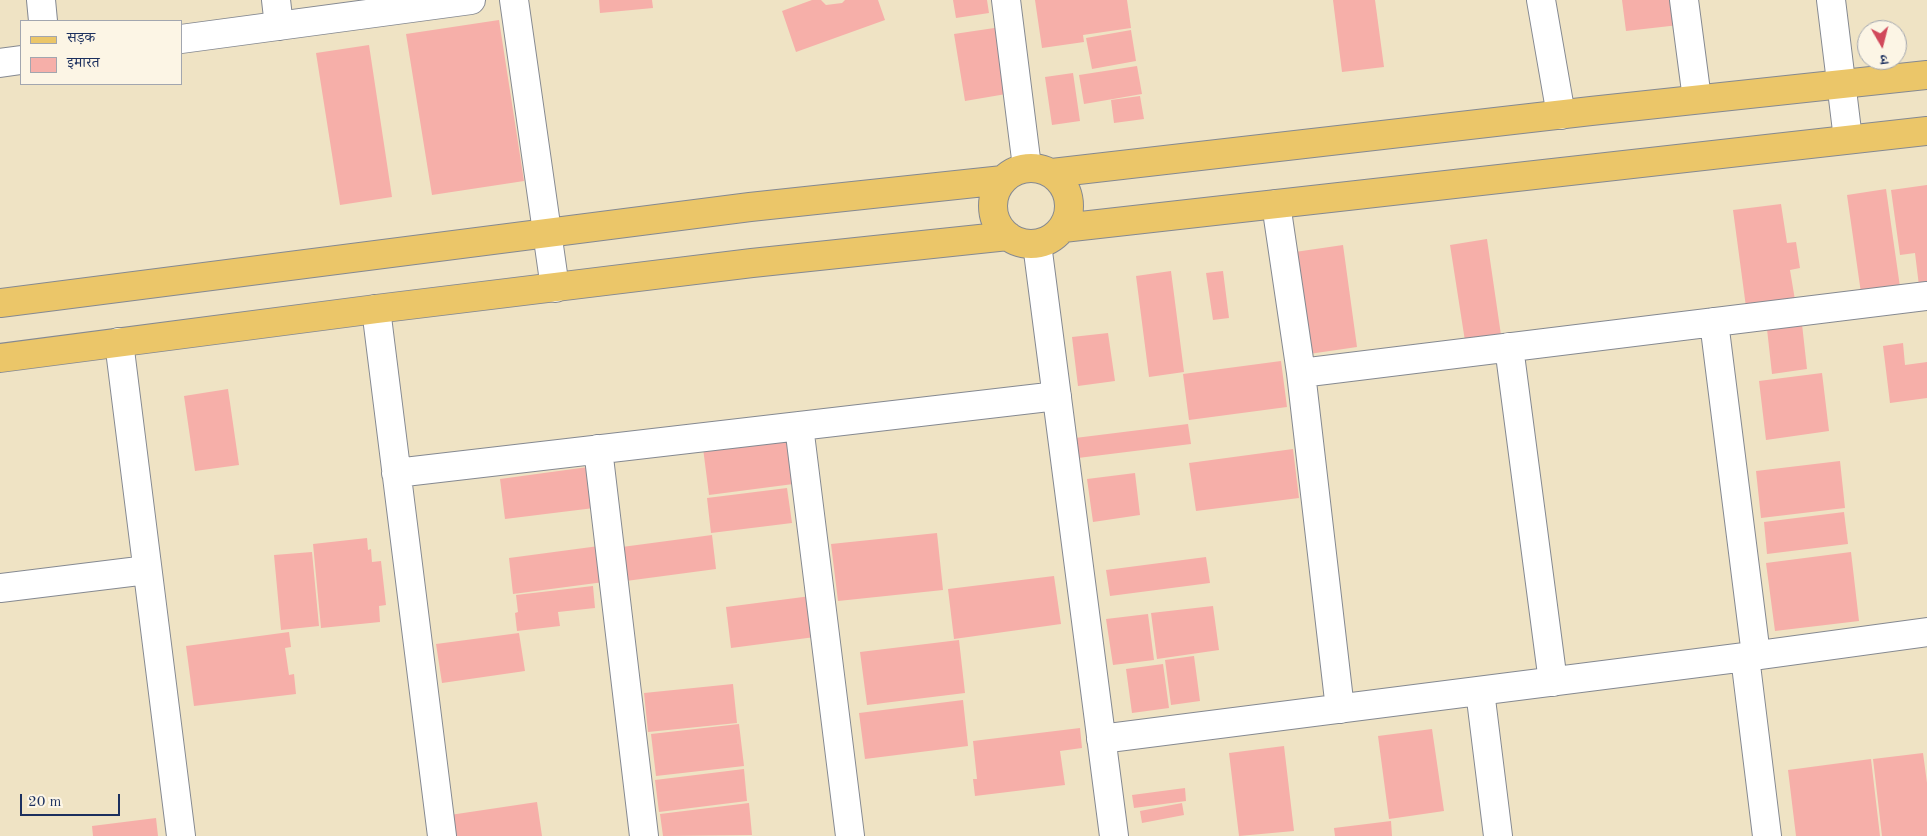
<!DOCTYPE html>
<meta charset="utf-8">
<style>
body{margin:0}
#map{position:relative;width:1927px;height:836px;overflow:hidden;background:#efe3c4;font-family:"Old Standard TT","Noto Serif Devanagari",serif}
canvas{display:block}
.legend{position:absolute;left:20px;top:20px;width:162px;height:65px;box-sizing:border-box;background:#fcf5e5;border:1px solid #a2a6af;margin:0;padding:6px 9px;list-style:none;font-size:15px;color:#1b2f5e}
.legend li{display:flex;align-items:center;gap:10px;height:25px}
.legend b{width:25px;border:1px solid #a2a6af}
.north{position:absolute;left:1857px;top:20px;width:50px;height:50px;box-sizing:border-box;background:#fcf5e5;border:1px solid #a2a6af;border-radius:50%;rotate:172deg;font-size:14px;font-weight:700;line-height:20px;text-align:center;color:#1b2f5e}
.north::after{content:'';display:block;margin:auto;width:18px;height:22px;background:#d1495b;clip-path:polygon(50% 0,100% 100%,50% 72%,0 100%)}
.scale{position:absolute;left:20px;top:794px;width:100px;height:22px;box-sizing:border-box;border:2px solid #1b2f5e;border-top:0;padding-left:6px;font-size:15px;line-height:18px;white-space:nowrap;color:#1b2f5e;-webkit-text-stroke:4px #fcf5e5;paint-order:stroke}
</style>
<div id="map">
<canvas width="1927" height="836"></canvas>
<ul class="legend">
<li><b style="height:6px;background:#ebc669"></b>सड़क</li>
<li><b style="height:14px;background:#f6afa9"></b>इमारत</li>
</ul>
<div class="north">उ</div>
<div class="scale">20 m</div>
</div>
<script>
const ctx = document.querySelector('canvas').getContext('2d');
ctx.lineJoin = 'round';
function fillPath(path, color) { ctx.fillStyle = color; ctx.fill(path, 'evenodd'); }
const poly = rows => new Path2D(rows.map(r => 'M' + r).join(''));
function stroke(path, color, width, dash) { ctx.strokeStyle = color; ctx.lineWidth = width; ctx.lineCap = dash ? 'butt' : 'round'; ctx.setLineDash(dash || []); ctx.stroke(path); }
const building = poly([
 [599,0,652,0,653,8,600,13],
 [812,0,821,0,826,5,842,3,845,0,878,0,885,20,796,52,782,11],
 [953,0,987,0,989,13,956,18],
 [1035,0,1127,0,1131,28,1083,35,1084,42,1042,48],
 [1333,0,1375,0,1384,67,1342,72],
 [1622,0,1675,0,1679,25,1626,31],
 [499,20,524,181,432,195,406,34],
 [1001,27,1012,93,965,101,954,34],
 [1131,30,1136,61,1092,69,1086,38],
 [369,45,392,197,340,205,316,53],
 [1137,66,1142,94,1084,104,1079,75],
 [1073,73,1080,121,1052,125,1045,77],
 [1140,96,1144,119,1114,123,1111,100],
 [1927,185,1927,285,1919,286,1915,253,1900,255,1891,190],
 [1886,189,1900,287,1861,293,1847,195],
 [1781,204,1787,243,1796,242,1800,268,1790,270,1795,300,1746,307,1733,210],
 [1487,239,1501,335,1465,341,1450,245],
 [1343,245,1357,347,1309,354,1295,252],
 [1171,271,1184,372,1149,377,1136,276],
 [1223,271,1229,318,1213,320,1206,273],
 [1802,324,1807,369,1772,374,1767,329],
 [1108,333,1115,381,1078,386,1072,337],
 [1903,343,1905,365,1927,362,1927,398,1890,403,1883,346],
 [1281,361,1287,407,1189,420,1183,374],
 [1822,373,1829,431,1766,440,1759,381],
 [228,389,239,465,195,471,184,396],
 [1188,424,1191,444,1078,458,1075,438],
 [795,436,801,483,709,495,703,448],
 [1293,449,1299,498,1196,511,1189,463],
 [1840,461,1845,508,1761,518,1756,471],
 [588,467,594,508,505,519,500,479],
 [1135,473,1140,515,1093,522,1087,479],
 [787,488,792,523,711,533,707,498],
 [1844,512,1848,544,1767,554,1764,522],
 [937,533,943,590,838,601,831,544],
 [712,535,716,569,626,581,622,547],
 [367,538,368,550,371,549,372,562,381,561,386,605,379,606,380,622,321,628,313,544],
 [599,546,604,582,513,594,509,558],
 [312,552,319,626,281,630,274,555],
 [1851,552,1859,621,1775,631,1766,563],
 [1206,557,1210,583,1110,596,1106,570],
 [1054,576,1061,624,954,639,948,589],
 [593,586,595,608,558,612,560,626,517,631,515,613,518,612,516,595],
 [811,596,815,637,731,648,726,607],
 [1213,606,1219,650,1157,659,1151,613],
 [1148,614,1154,660,1113,665,1106,619],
 [289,632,291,647,285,648,289,675,294,674,296,694,194,706,186,646],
 [519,633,525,671,442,683,436,644],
 [959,640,965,693,867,705,860,652],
 [1194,656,1200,701,1171,705,1165,660],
 [1163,664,1169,708,1132,713,1126,669],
 [733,684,737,723,648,732,644,693],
 [963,700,968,746,865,759,859,713],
 [739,724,744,766,656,776,651,734],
 [1080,728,1082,748,1060,751,1065,785,975,796,973,779,977,779,973,741],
 [1432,729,1444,811,1389,819,1378,736],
 [1284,746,1294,831,1239,836,1229,753],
 [1923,753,1927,783,1927,836,1882,836,1873,759],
 [1871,759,1880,836,1796,836,1788,770],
 [744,769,747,801,659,812,655,780],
 [1185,788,1186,801,1134,808,1132,795],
 [537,802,542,836,453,836,450,815],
 [749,803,752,835,663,836,660,814],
 [1182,803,1184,815,1142,823,1140,811],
 [156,818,158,836,93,836,92,826],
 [1391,821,1392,836,1335,836,1334,828]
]);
const minor = poly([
 [41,0,43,21],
 [276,0,279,26],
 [514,0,555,288],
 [1006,0,1027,167],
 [1541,0,1561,115],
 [1684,0,1697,99],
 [1831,0,1848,139],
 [181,39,471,0],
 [0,63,21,60],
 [1276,204,1301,373,1340,709],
 [1037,244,1114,836],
 [376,309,442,836],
 [1714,322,1756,655],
 [119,342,181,836],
 [1509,347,1553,682],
 [1301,373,1927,296],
 [799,426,850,836],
 [598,449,644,836],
 [396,473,1057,396],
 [0,588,147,570],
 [1745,657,1767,836],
 [1480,691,1498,836],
 [1101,739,1745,657,1927,632]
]);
const major = poly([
 '993 206a38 38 0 1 1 76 0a38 38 0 1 1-76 0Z',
 [1052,173,1591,111,1927,75],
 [1063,228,1927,131],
 [0,303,750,207,1003,180],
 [0,358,376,309,752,263,1008,236]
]);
fillPath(building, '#f6afa9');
stroke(minor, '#858991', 30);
stroke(major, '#858991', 30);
stroke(minor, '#fff', 28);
stroke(major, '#ebc669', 28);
</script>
